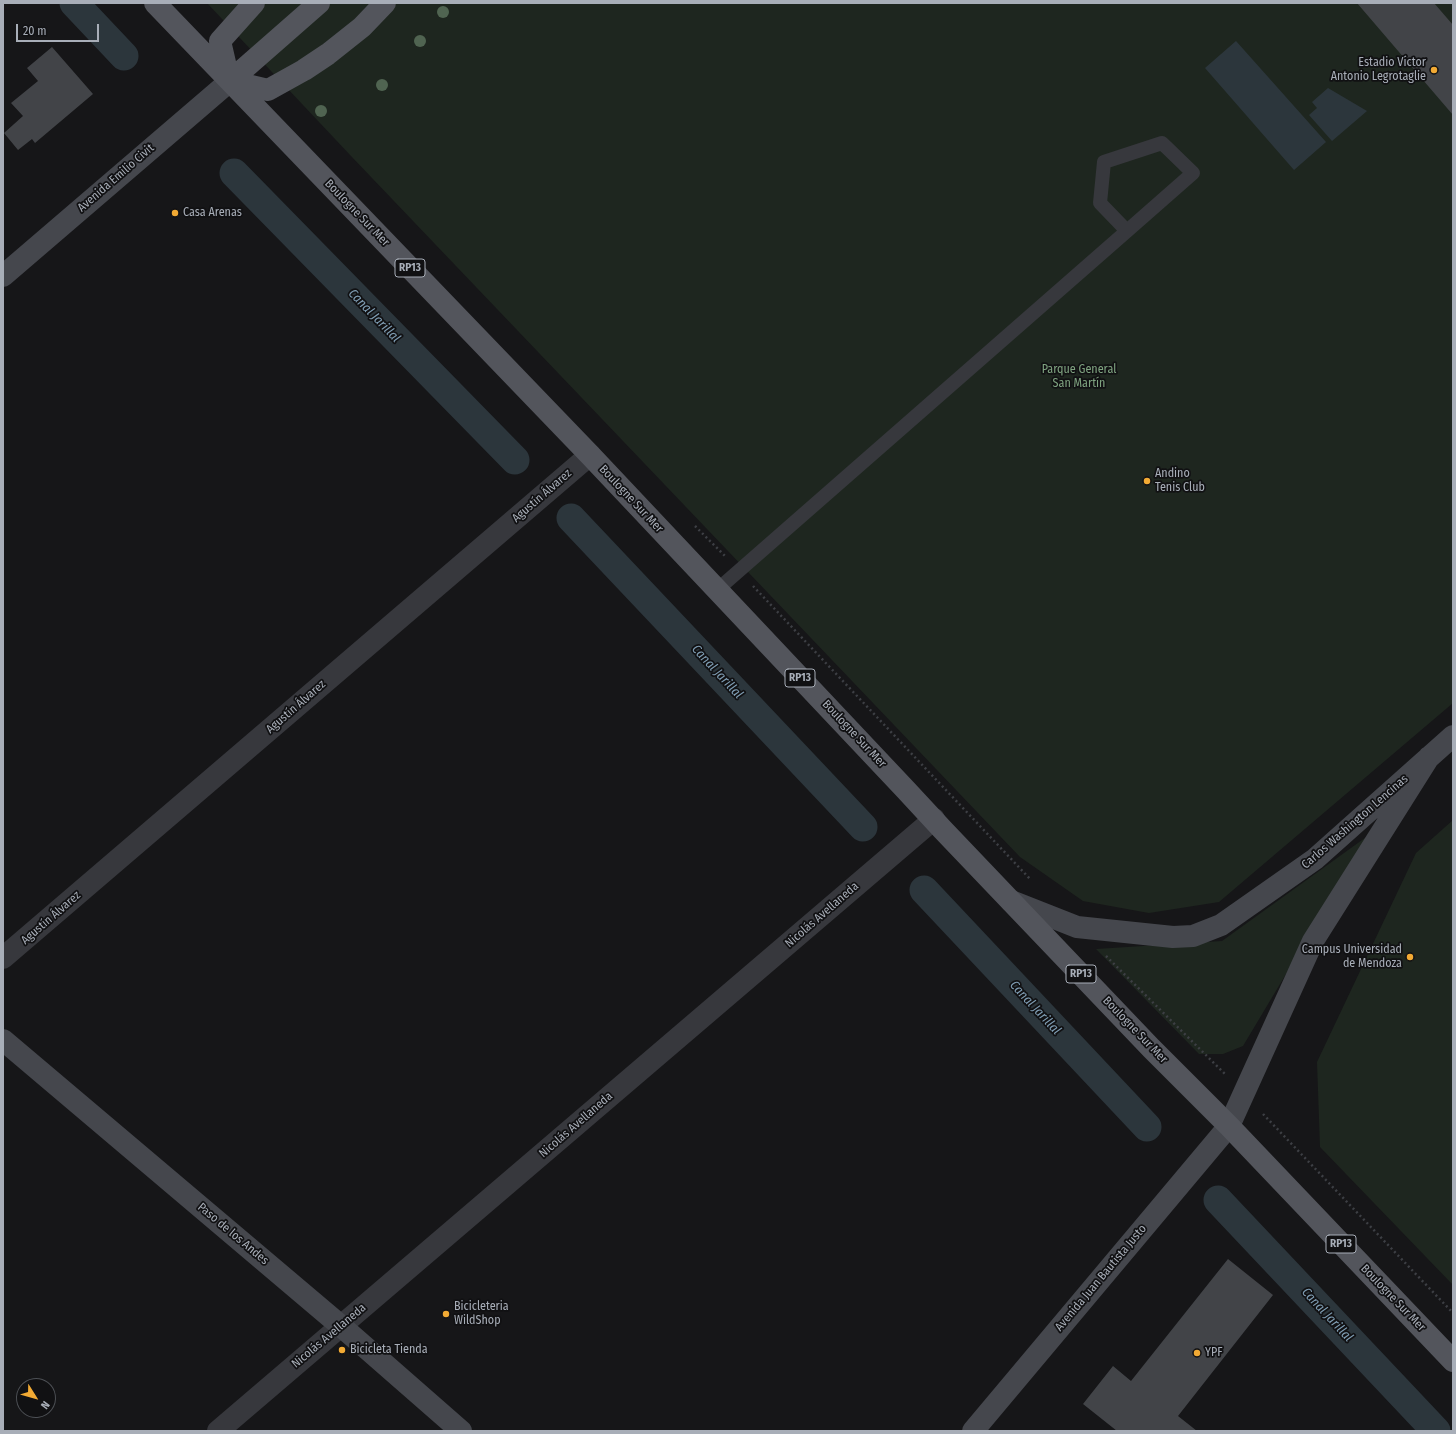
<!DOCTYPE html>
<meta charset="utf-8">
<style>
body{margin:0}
#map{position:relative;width:1456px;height:1434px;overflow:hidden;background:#161618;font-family:"Fira Sans Condensed",sans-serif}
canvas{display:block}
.frame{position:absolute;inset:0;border:4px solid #a8aeb8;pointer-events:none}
.north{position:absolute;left:16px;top:1378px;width:40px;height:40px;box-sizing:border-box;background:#111113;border:1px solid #4d5055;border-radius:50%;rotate:127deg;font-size:11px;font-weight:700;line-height:16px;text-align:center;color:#a8aeb8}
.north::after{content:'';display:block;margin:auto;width:14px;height:18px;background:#f2aa34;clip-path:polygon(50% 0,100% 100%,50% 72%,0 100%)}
.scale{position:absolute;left:16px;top:24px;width:83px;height:18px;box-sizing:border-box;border:2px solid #a8aeb8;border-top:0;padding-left:5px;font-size:12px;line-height:14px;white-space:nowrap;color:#a8aeb8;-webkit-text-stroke:3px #111113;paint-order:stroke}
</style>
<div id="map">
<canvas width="1456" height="1434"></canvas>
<div class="frame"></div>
<div class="north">N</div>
<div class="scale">20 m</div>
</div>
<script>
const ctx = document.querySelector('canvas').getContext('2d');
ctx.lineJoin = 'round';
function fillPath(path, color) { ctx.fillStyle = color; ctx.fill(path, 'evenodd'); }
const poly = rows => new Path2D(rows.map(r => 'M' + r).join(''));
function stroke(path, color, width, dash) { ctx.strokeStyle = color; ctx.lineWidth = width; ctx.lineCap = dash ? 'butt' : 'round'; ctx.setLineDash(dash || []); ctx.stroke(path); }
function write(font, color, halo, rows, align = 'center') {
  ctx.font = font + ' "Fira Sans Condensed",sans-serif'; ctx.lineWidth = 3.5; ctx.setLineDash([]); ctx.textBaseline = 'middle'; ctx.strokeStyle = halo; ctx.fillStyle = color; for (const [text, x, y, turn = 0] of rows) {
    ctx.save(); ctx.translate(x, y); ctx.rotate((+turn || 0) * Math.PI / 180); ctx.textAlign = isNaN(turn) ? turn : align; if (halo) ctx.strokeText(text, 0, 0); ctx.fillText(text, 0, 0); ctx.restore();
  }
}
const green = poly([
 [207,3,1453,3,1453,703,1219,902,1149,913,1083,901,1020,857,351,156],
 [1453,820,1453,1285,1320,1147,1317,1062,1416,853],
 [1369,835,1243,1046,1223,1054,1199,1054,1096,949,1222,941]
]);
const water = poly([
 [1236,41,1326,142,1294,170,1205,68],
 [1328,88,1367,111,1332,141,1309,115,1317,108,1312,102]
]);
const canal = poly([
 [74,3,124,56],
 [234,173,515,460],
 [571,518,863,827],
 [924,890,1147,1127],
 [1218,1200,1436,1431]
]);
const building = poly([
 [1357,3,1434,3,1453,25,1453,115],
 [52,47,93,94,35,143,32,139,18,150,4,133,23,116,11,103,38,81,27,68],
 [1228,1259,1273,1295,1178,1416,1197,1431,1117,1431,1083,1404,1113,1366,1131,1381]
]);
const path = poly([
 [695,526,725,556],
 [753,586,1031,880],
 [1106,956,1225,1074],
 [1263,1114,1453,1313]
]);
const lane = poly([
 [717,590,1127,231,1193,173,1162,143,1104,162,1100,203,1127,231]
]);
const street = poly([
 [3,958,590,455],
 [218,1431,934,819]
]);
const secondary = poly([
 [3,276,230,81],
 [1011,901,1077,927,1173,937,1193,936,1221,925,1315,859,1453,736],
 [3,1040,341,1326,461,1431],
 [973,1431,1229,1126,1313,941,1429,757]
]);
const primary = poly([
 [155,3,590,455,905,789,943,830,1151,1048,1229,1126,1453,1361],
 [229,80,220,41,254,3],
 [230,81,268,90,304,70,328,54,362,27,385,3],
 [230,81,319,3]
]);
const trees = [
 [443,12],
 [420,41],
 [382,85],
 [321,111]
];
const markers = [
 [1434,70,4,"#f2aa34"],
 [175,213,4,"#f2aa34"],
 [1147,481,4,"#f2aa34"],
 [1410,957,4,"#f2aa34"],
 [446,1314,4,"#f2aa34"],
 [342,1350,4,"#f2aa34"],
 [1197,1353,4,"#f2aa34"]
];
const shields = [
 [410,268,30],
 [800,678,30],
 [1081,974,30],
 [1341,1244,30]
];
const shieldNames = [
 ["RP13",410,268],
 ["RP13",800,678],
 ["RP13",1081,974],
 ["RP13",1341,1244]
];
const poiNames = [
 ["Estadio Víctor",1426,63,"right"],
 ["Antonio Legrotaglie",1426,77,"right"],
 ["Casa Arenas",183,213],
 ["Andino",1155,474],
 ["Tenis Club",1155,488],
 ["Campus Universidad",1402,950,"right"],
 ["de Mendoza",1402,964,"right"],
 ["Bicicleteria",454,1307],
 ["WildShop",454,1321],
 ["Bicicleta Tienda",350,1350],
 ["YPF",1205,1353]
];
const streetNames = [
 ["Avenida Emilio Civit",116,178,-41],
 ["Boulogne Sur Mer",357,213,46],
 ["Agustín Álvarez",542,496,-41],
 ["Boulogne Sur Mer",631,499,47],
 ["Agustín Álvarez",296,707,-41],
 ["Boulogne Sur Mer",854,734,47],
 ["Carlos Washington Lencinas",1355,822,-41],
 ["Nicolás Avellaneda",822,915,-41],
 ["Agustín Álvarez",51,918,-41],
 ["Boulogne Sur Mer",1135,1030,46],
 ["Nicolás Avellaneda",576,1125,-41],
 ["Paso de los Andes",233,1234,40],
 ["Avenida Juan Bautista Justo",1101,1278,-50],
 ["Boulogne Sur Mer",1393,1298,46],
 ["Nicolás Avellaneda",329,1336,-40]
];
const parkNames = [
 ["Parque General",1079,370],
 ["San Martín",1079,384]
];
const waterNames = [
 ["Canal Jarillal",374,316,46],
 ["Canal Jarillal",717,672,47],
 ["Canal Jarillal",1035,1008,47],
 ["Canal Jarillal",1327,1315,47]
];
fillPath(green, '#1e261f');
fillPath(water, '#2c363c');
stroke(canal, '#2c363c', 29);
fillPath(building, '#424448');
stroke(path, '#3d3f44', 2.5, [2, 3]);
stroke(lane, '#37383d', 14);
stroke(street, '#37383d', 22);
stroke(secondary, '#45474d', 22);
stroke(primary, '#53555c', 22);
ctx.fillStyle = '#506451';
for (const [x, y] of trees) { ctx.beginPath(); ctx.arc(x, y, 6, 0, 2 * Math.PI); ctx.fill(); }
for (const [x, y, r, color] of markers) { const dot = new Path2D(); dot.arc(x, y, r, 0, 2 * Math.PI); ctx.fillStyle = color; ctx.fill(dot); stroke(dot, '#111113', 1.5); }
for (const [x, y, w] of shields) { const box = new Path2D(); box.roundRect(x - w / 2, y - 9, w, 18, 3); ctx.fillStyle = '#111113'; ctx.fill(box); stroke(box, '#a8aeb8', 1); }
write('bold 11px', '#a8aeb8', null, shieldNames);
write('12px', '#a8aeb8', '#111113', poiNames, 'left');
write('12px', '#a8aeb8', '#111113', streetNames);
write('12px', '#7fa380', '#111113', parkNames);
write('italic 13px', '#7f9db3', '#111113', waterNames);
</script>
